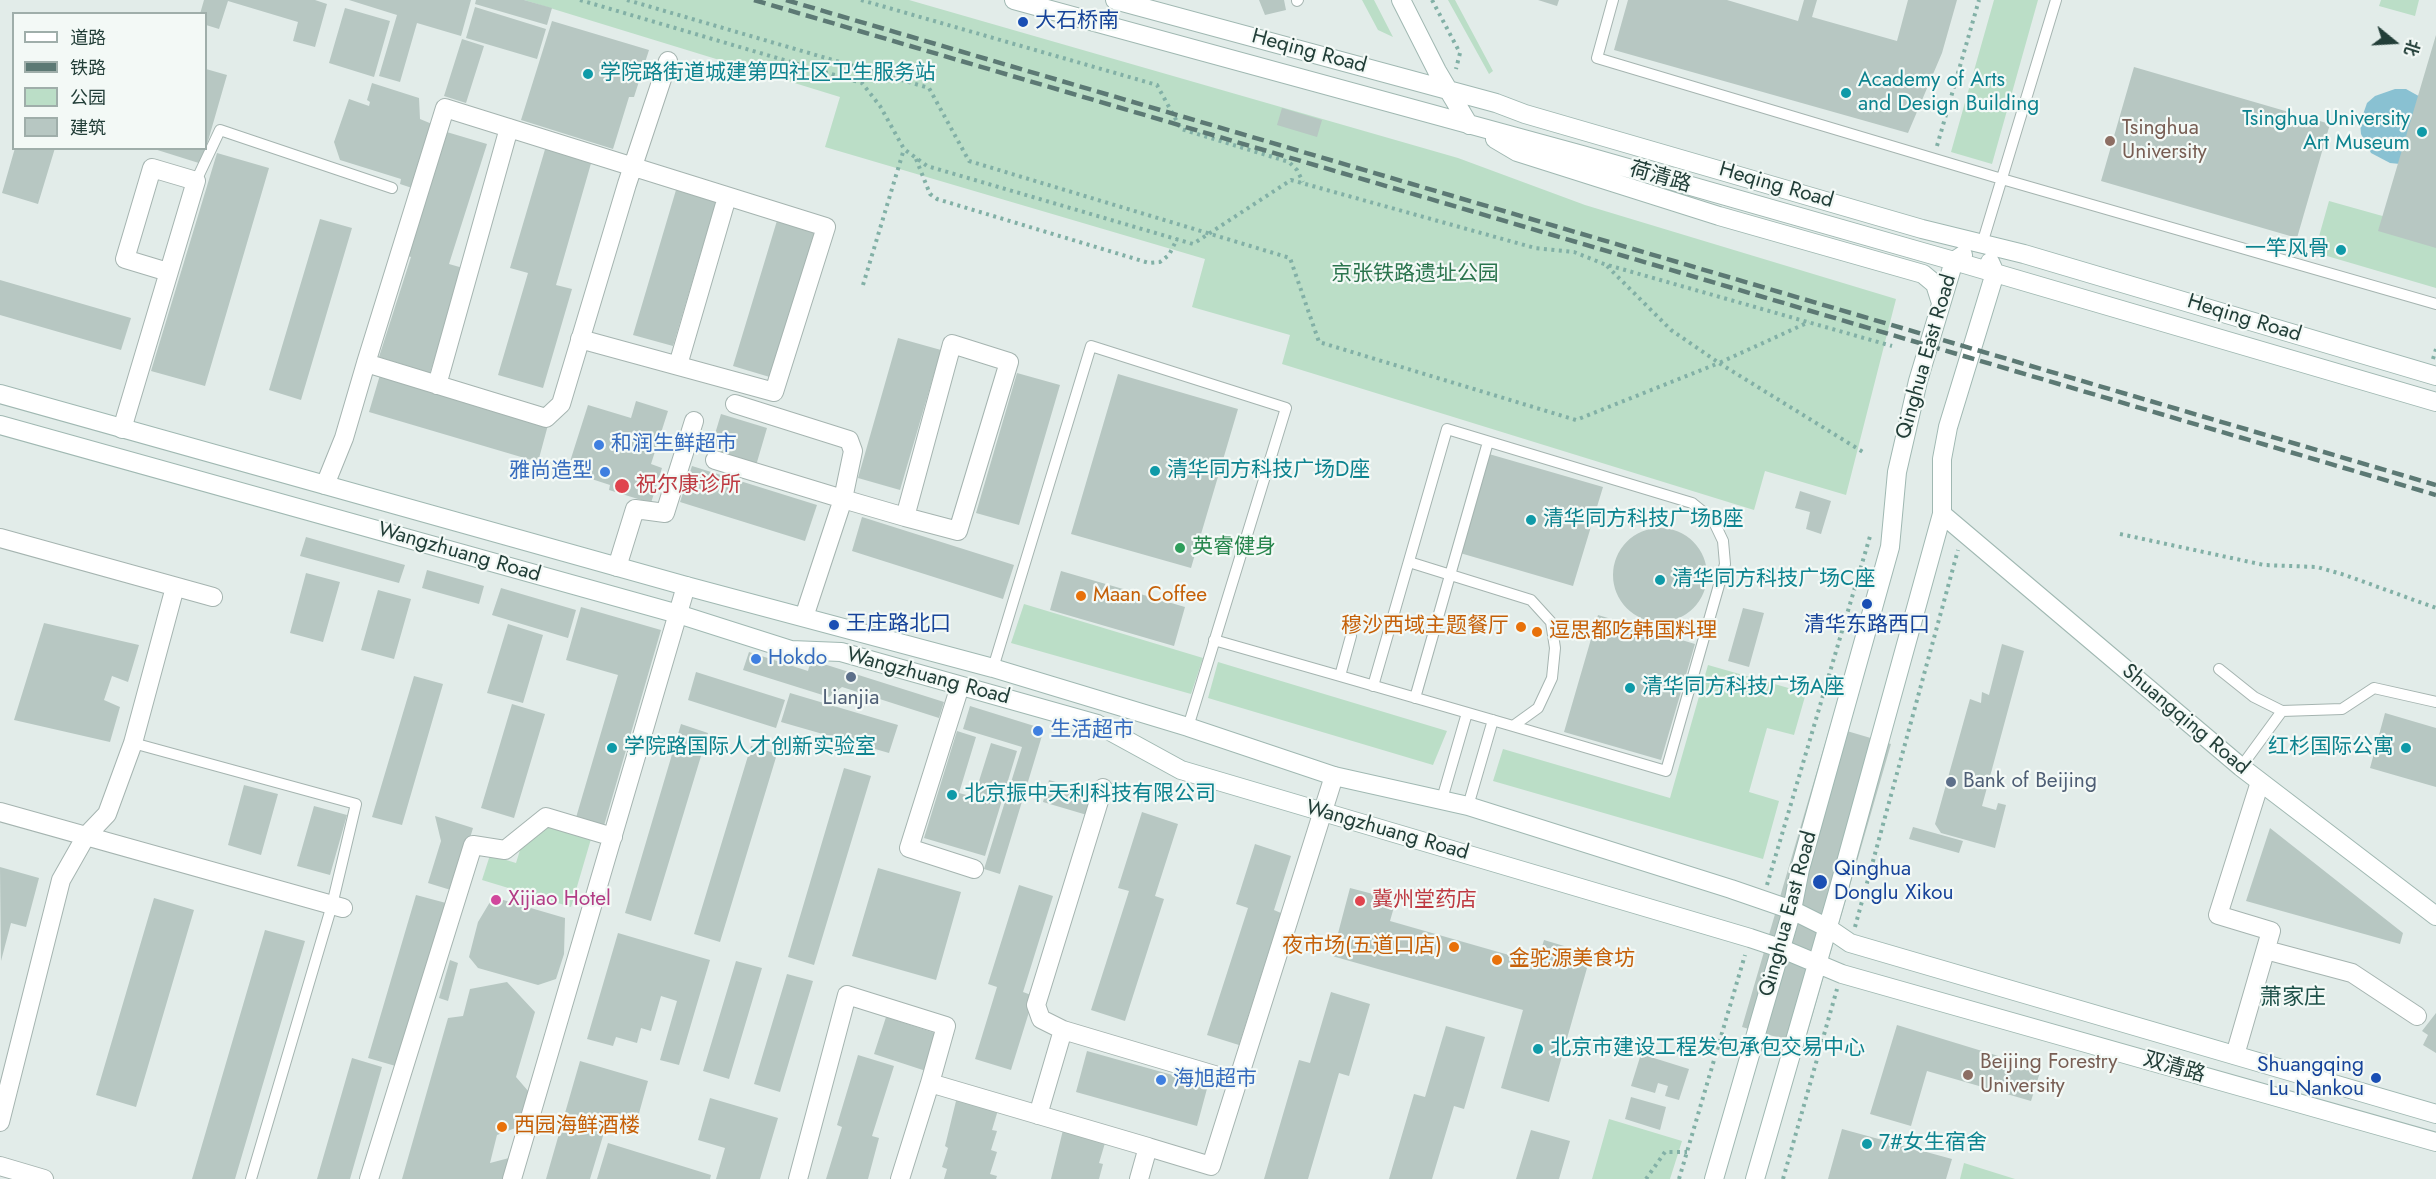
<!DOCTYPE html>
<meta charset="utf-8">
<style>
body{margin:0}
#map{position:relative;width:2436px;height:1179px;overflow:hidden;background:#e2ece9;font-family:Jost,"Noto Sans SC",sans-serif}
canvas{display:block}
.legend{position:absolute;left:12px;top:12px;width:195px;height:138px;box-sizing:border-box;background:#f3f9f6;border:2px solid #9faeaa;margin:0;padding:8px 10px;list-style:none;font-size:18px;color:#223e38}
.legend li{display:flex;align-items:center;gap:12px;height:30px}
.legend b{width:30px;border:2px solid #9faeaa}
.north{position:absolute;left:2364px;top:12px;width:60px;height:60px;-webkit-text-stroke:4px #f3f9f6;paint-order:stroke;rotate:108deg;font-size:16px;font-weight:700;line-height:24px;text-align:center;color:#223e38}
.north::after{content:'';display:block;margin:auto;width:21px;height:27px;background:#223e38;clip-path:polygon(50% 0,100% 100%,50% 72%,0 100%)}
</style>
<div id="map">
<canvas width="2436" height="1179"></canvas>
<ul class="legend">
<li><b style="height:8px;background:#fff"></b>道路</li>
<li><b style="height:8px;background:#5c7974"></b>铁路</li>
<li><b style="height:16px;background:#bbdec7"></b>公园</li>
<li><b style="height:16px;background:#b7c7c2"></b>建筑</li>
</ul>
<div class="north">北</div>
</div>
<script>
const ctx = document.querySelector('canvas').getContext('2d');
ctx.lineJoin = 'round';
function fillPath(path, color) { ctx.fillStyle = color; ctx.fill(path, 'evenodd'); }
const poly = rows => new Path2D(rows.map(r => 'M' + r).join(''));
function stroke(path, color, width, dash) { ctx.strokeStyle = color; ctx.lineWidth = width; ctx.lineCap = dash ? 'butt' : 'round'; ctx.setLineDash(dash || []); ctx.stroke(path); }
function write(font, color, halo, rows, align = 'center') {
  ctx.font = font + ' Jost,"Noto Sans SC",sans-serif'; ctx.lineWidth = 4.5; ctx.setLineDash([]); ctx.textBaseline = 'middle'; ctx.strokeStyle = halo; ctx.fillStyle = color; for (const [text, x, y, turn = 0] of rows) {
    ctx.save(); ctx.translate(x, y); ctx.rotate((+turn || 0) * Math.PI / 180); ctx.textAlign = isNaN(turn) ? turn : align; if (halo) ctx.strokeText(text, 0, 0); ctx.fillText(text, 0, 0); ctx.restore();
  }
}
const green = poly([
 [524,0,909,0,1458,158,1585,205,1896,299,1846,495,1765,471,1754,510,1282,364,1290,335,1192,307,1205,259,825,147,840,97],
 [1362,0,1374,0,1393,37,1378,30],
 [1448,0,1455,0,1493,71,1489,74],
 [1994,0,2038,0,1992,164,1951,152],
 [2381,0,2419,0,2415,16,2379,6],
 [2329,201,2436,231,2436,288,2327,256,2316,247],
 [1024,604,1203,658,1191,694,1011,643],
 [1218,662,1447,731,1433,765,1208,698],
 [1708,665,1806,693,1794,735,1767,728,1749,792,1779,801,1763,859,1493,781,1503,749,1670,798],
 [543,825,591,839,571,907,482,880,490,855,516,863,525,834],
 [1609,1119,1682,1141,1670,1179,1592,1179],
 [1964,1163,2015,1179,1960,1179]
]);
const water = poly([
 [2395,89,2406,89,2424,99,2400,164,2390,163,2371,153,2361,134,2360,123,2367,103,2375,96]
]);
const building = poly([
 [204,0,315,0,327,4,315,47,293,41,298,22,228,1,219,29,206,25,206,14,200,14],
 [349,0,471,0,461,36,417,23,400,82,379,76,397,15],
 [476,0,524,0,552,8,547,25,475,4],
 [1259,0,1284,0,1286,10,1265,15],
 [1538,0,1559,0,1557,6],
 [1628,0,1727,0,1798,21,1804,0,1817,0,1812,17,1897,41,1908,0,1957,0,1942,53,1908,133,1614,50],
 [475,7,546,29,537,59,466,38],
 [345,8,390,21,374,77,329,63],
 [552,21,649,50,634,97,629,97,613,149,521,120],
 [2436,35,2436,248,2378,231],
 [462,39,484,46,466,103,444,96],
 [2134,67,2330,124,2297,238,2101,181],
 [206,69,227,75,206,148],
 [372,83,419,98,420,119,432,124,412,188,400,184,401,179,340,160,334,142,349,99,369,106,370,102,367,100],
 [1282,108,1322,120,1317,137,1277,125],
 [440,130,487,144,449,264,463,268,430,373,379,357,411,257,401,254],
 [546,146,592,160,556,285,572,289,543,388,498,375,528,273,510,268],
 [15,148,55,148,38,204,2,193],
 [151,148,206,148,202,164],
 [217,153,269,168,205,386,151,371],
 [676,190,716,202,673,346,633,335],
 [779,214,819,226,773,378,733,366],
 [320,219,352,228,301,400,269,390],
 [0,280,131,318,121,350,0,315],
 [898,338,941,350,900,490,858,478],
 [1017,373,1060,385,1019,525,976,513],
 [1118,374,1238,409,1191,568,1071,534],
 [380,375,548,425,538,462,369,412],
 [636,401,668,411,651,464,662,468,651,503,609,490,610,485,567,471,588,405,631,418],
 [721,414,767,428,755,469,709,454],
 [1489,454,1603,487,1573,586,1460,553],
 [692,466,817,505,805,541,680,502],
 [1800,491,1831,501,1821,534,1806,529,1810,512,1795,508],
 [862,517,1014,565,1003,599,852,551],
 '1613 575a47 47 0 1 1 94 0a47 47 0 1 1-94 0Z',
 [306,537,405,565,399,583,300,556],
 [427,570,484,586,479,604,422,588],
 [1061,571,1185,607,1174,646,1050,610],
 [306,573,340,582,323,642,290,633],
 [501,588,576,610,568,638,492,615],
 [378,590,411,599,394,659,361,650],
 [581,607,661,630,603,829,575,821,618,675,566,660],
 [1743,608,1764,613,1749,667,1728,661],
 [1598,615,1695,644,1661,760,1564,732],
 [44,623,139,645,128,682,112,676,104,700,120,707,110,742,14,720],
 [508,624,543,635,523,703,487,693],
 [2002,644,2024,651,1982,806,1996,810,1998,803,2006,805,1995,848,1941,833,1935,824,1970,699,1981,703,1982,692,1989,695],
 [749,652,808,671,811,660,944,702,939,718,842,687,829,697,743,670],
 [696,672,785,700,776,728,688,700],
 [414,676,443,684,402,825,372,817],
 [790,693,898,725,889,753,781,722],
 [512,704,545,714,514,818,481,808],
 [970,706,1044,729,1000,874,984,869,1022,747,963,729],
 [2385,713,2436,728,2436,787,2370,768],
 [681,724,708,733,651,921,625,913],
 [1830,726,1891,744,1804,1045,1742,1027],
 [957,731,976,737,959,793,974,797,991,743,1017,751,985,856,924,838],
 [751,746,777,754,720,942,694,934],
 [844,768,871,776,814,965,788,957],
 [1049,780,1093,793,1087,815,1043,802],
 [244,785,278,794,261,855,228,845],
 [314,806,347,815,330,875,297,866],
 [1142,812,1178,824,1155,896,1164,899,1125,1021,1091,1010,1129,891,1118,888],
 [435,816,473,828,454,891,428,883,441,841],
 [1913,827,1963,841,1959,853,1909,839],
 [2270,828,2403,933,2400,944,2246,901],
 [1255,844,1291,856,1274,910,1281,913,1239,1045,1207,1035,1248,908,1236,904],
 [0,867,39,878,26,927,11,923,1,961],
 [878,868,961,892,936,980,852,956],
 [1019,885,1053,896,1023,992,1034,996,1011,1070,975,1059,997,987,988,984],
 [1350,888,1396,900,1390,921,1537,963,1544,940,1591,954,1549,1102,1501,1088,1523,1010,1332,956],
 [416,895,446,903,399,1067,368,1058],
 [493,897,565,918,564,954,556,979,538,985,478,968,469,957,478,922],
 [154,898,194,910,136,1107,96,1095],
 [265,930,305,941,235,1179,192,1179],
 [618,933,710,960,679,1065,660,1060,677,1001,661,996,651,1031,641,1028,637,1043,616,1037,613,1046,587,1039],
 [450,960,458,963,448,1001,439,998],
 [736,961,762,968,729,1079,703,1071],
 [787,974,813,981,780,1092,754,1084],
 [507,982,535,1012,516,1077,529,1092,518,1127,497,1135,490,1163,509,1158,504,1179,402,1179,448,1018,463,1016,470,989],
 [1331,992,1370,1004,1349,1076,1339,1073,1308,1179,1264,1179,1299,1060,1310,1063],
 [2436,1013,2436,1053,2423,1045,2428,1035,2422,1031],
 [886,1017,941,1035,929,1072,874,1054],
 [1897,1025,2041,1069,2031,1101,1927,1071,1911,1126,1870,1114],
 [1446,1026,1485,1037,1464,1109,1454,1106,1432,1179,1389,1179,1414,1094,1425,1097],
 [1087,1051,1208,1085,1197,1126,1076,1092],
 [1641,1054,1689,1069,1679,1100,1665,1096,1668,1086,1658,1083,1655,1093,1631,1086],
 [858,1055,894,1066,872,1136,879,1138,868,1179,826,1179,842,1127,837,1125],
 [352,1058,382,1067,350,1179,317,1179],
 [580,1061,648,1081,636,1124,609,1116,590,1179,546,1179],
 [957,1097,998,1110,992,1130,997,1131,991,1150,997,1152,990,1174,997,1176,996,1179,944,1179,947,1169,942,1167,948,1148,945,1146],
 [1631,1097,1666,1107,1660,1130,1625,1119],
 [710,1098,778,1118,760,1179,716,1179,725,1148,698,1140],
 [1842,1129,1952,1159,1946,1179,1828,1179],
 [1063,1130,1105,1143,1099,1163,1103,1164,1099,1179,1051,1179],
 [1531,1130,1570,1141,1559,1179,1516,1179],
 [608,1143,711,1175,710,1179,597,1179]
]);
const path = poly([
 [580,0,862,83,880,106,904,149,927,166,1193,244,1291,180,1535,248,1574,252,1604,264,1892,346],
 [627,0,929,88,969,161,1290,258,1319,342,1576,420,1719,363,1863,452],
 [861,0,1157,85,1181,129,1289,162,1297,170,1303,182],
 [1432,0,1460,53,1456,69],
 [1937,146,1979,0],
 [916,159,930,194,937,199,1149,263,1160,262,1169,255,1177,239],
 [1607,266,1671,330,1719,363,1809,322],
 [863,285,904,149],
 [2433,359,2436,349],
 [2120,534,2264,565,2317,567,2345,575,2436,608],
 [1767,885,1871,533],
 [1855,927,1958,550],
 [1646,1179,1665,1152,1687,1152],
 [1679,1179,1745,955],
 [1783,1179,1837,989]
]);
const lane = poly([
 [1613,0,1597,58,1995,177,2436,304],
 [1297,1,1298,0],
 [196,181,220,130,392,188],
 [1982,244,2056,0],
 [1351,636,1340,676,1513,726,1538,708,1552,678,1555,648,1551,622,1531,600,1409,562],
 [1214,640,1340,676],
 [993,668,1091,346,1286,408,1188,727],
 [2219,669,2254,697,2282,711,2342,709,2374,688,2436,702],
 [1373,686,1447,429,1692,503,1713,520,1723,541,1725,564,1666,771,1513,726],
 [1415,698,1488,442],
 [133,743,356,804,332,905,251,1179],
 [2241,767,2282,711],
 [1442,799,1467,713],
 [1468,806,1493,720]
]);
const street = poly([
 [366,363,445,108,826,227,774,392,580,339],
 [678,365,727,197],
 [437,385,509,128],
 [122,429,196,181,152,168,125,259,168,272],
 [715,460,843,499,853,451,849,440,735,404],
 [325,485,344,438,366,363,546,418,561,404,627,184,668,61],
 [0,538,213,597],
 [617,567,635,509,665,513,694,421],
 [804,617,843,499,905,517,958,531,1009,362,952,344,905,517],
 [960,686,909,848,974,869],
 [0,812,343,908],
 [2266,950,2352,973,2417,1016],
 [1063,1030,1041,1019,1036,1005,1103,788],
 [2235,1055,2271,931,2218,915,2260,782],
 [1038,1115,1063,1030,1238,1082],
 [0,1122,61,880,86,836,107,814,133,743,175,587],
 [0,1166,44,1179],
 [369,1179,473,845,505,850,546,817,613,837],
 [512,1179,686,586],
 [798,1179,847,995,946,1026,930,1083],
 [900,1179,930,1083,1148,1147],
 [1139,1179,1148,1147,1211,1166,1334,776]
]);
const secondary = poly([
 [1014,0,1582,155,1954,261,2436,402],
 [1115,0,1496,103,1525,114,1922,229,2024,254,2436,376],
 [1401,0,1437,71,1469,125],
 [1495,139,1517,152,1719,216,1923,274,1935,284,1941,303],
 [0,394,686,586,993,668,1188,727,1334,776,1468,806,1731,889,1792,910,1828,928,1850,943,2436,1114],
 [0,425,678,614,791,650,841,652,1097,724,1181,770,1750,938,1780,948,1842,974,2436,1142],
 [1942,514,2241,767,2436,916],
 [1714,1179,1792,910,1800,869,1890,547,1897,472,1918,381,1954,261,1963,255],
 [1755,1179,1837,895,1942,514,1942,459,1948,427,1995,273,1990,262]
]);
const rail = poly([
 [754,0,2436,495],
 [786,0,2436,485]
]);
const markers = [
 [1023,22,6,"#1a4fb4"],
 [588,74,6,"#0f9aa8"],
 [1846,93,6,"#0f9aa8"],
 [2422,132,6,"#0f9aa8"],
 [2110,141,6,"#8d6e63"],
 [2341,250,6,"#0f9aa8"],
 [599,445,6,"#3f7fe0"],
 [1155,471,6,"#0f9aa8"],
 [605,472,6,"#3f7fe0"],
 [622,486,8,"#e0444e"],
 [1531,520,6,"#0f9aa8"],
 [1180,548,6,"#2e9e5b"],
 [1660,580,6,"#0f9aa8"],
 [1081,596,6,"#e8710a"],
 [1867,604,6,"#1a4fb4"],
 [834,625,6,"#1a4fb4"],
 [1521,627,6,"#e8710a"],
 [1537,632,6,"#e8710a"],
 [756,659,6,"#3f7fe0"],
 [851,677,6,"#5c6f8a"],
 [1630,688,6,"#0f9aa8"],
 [1038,731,6,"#3f7fe0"],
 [612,748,6,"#0f9aa8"],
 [2406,748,6,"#0f9aa8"],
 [1951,782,6,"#5c6f8a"],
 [952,795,6,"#0f9aa8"],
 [1820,882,8,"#1a4fb4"],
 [496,900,6,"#d1479c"],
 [1360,901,6,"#e0444e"],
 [1454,947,6,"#e8710a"],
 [1497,960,6,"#e8710a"],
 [1538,1049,6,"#0f9aa8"],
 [1968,1075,6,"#8d6e63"],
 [2376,1078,6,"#1a4fb4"],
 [1161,1080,6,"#3f7fe0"],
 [502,1127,6,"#e8710a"],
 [1867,1144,6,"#0f9aa8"]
];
const transitNames = [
 ["大石桥南",1035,22],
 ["王庄路北口",846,625],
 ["清华东路西口",1867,626,"center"],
 ["Qinghua",1834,870],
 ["Donglu Xikou",1834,894],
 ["Shuangqing",2364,1066,"right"],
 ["Lu Nankou",2364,1090,"right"]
];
const streetNames = [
 ["Heqing Road",1309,52,15],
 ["荷清路",1660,178,16],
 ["Heqing Road",1776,186,16],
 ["Heqing Road",2244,319,17],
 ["Qinghua East Road",1927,357,-74],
 ["Wangzhuang Road",459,553,16],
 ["Wangzhuang Road",928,677,15],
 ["Shuangqing Road",2185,720,40],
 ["Wangzhuang Road",1387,831,16],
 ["Qinghua East Road",1789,914,-75],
 ["双清路",2174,1068,16]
];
const cultureNames = [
 ["学院路街道城建第四社区卫生服务站",600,74],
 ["Academy of Arts",1858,81],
 ["and Design Building",1858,105],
 ["Tsinghua University",2410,120,"right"],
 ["Art Museum",2410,144,"right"],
 ["一竿风骨",2329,250,"right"],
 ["清华同方科技广场D座",1167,471],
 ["清华同方科技广场B座",1543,520],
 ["清华同方科技广场C座",1672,580],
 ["清华同方科技广场A座",1642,688],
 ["学院路国际人才创新实验室",624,748],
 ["红杉国际公寓",2394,748,"right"],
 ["北京振中天利科技有限公司",964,795],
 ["北京市建设工程发包承包交易中心",1550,1049],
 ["7#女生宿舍",1879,1144]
];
const educationNames = [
 ["Tsinghua",2122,129],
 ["University",2122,153],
 ["Beijing Forestry",1980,1063],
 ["University",1980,1087]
];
const parkNames = [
 ["京张铁路遗址公园",1415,275]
];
const shopNames = [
 ["和润生鲜超市",611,445],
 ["雅尚造型",593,472,"right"],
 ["Hokdo",768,659],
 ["生活超市",1050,731],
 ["海旭超市",1173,1080]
];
const healthNames = [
 ["祝尔康诊所",636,486],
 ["冀州堂药店",1372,901]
];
const leisureNames = [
 ["英睿健身",1192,548]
];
const foodNames = [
 ["Maan Coffee",1093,596],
 ["穆沙西域主题餐厅",1509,627,"right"],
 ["逗思都吃韩国料理",1549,632],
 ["夜市场(五道口店)",1442,947,"right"],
 ["金驼源美食坊",1509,960],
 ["西园海鲜酒楼",514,1127]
];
const serviceNames = [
 ["Lianjia",851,699],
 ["Bank of Beijing",1963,782,"left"]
];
const hotelNames = [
 ["Xijiao Hotel",508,900]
];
const neighbourhoodNames = [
 ["萧家庄",2293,999]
];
fillPath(green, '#bbdec7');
fillPath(water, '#89c1d2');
fillPath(building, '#b7c7c2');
stroke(lane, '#a5b4b0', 12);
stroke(street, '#a5b4b0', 20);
stroke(secondary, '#a0b8b2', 20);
stroke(path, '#82b0a6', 4, [3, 4.5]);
stroke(lane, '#fff', 10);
stroke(street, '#fff', 18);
stroke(secondary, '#fff', 18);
stroke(rail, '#5c7974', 4.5, [12, 6]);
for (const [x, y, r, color] of markers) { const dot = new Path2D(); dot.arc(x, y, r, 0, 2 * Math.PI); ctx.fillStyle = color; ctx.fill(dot); stroke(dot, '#f3f9f6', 2); }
write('21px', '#164399', '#f3f9f6', transitNames, 'left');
write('21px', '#223e38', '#f3f9f6', streetNames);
write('21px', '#0d838f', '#f3f9f6', cultureNames, 'left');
write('21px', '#785e54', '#f3f9f6', educationNames, 'left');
write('21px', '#2b754e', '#f3f9f6', parkNames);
write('21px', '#366cbe', '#f3f9f6', shopNames, 'left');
write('21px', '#be3a42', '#f3f9f6', healthNames, 'left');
write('21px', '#27864d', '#f3f9f6', leisureNames, 'left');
write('21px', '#c56008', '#f3f9f6', foodNames, 'left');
write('21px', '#4e5e75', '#f3f9f6', serviceNames);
write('21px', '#b23c85', '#f3f9f6', hotelNames, 'left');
write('22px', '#1d5048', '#f3f9f6', neighbourhoodNames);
</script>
